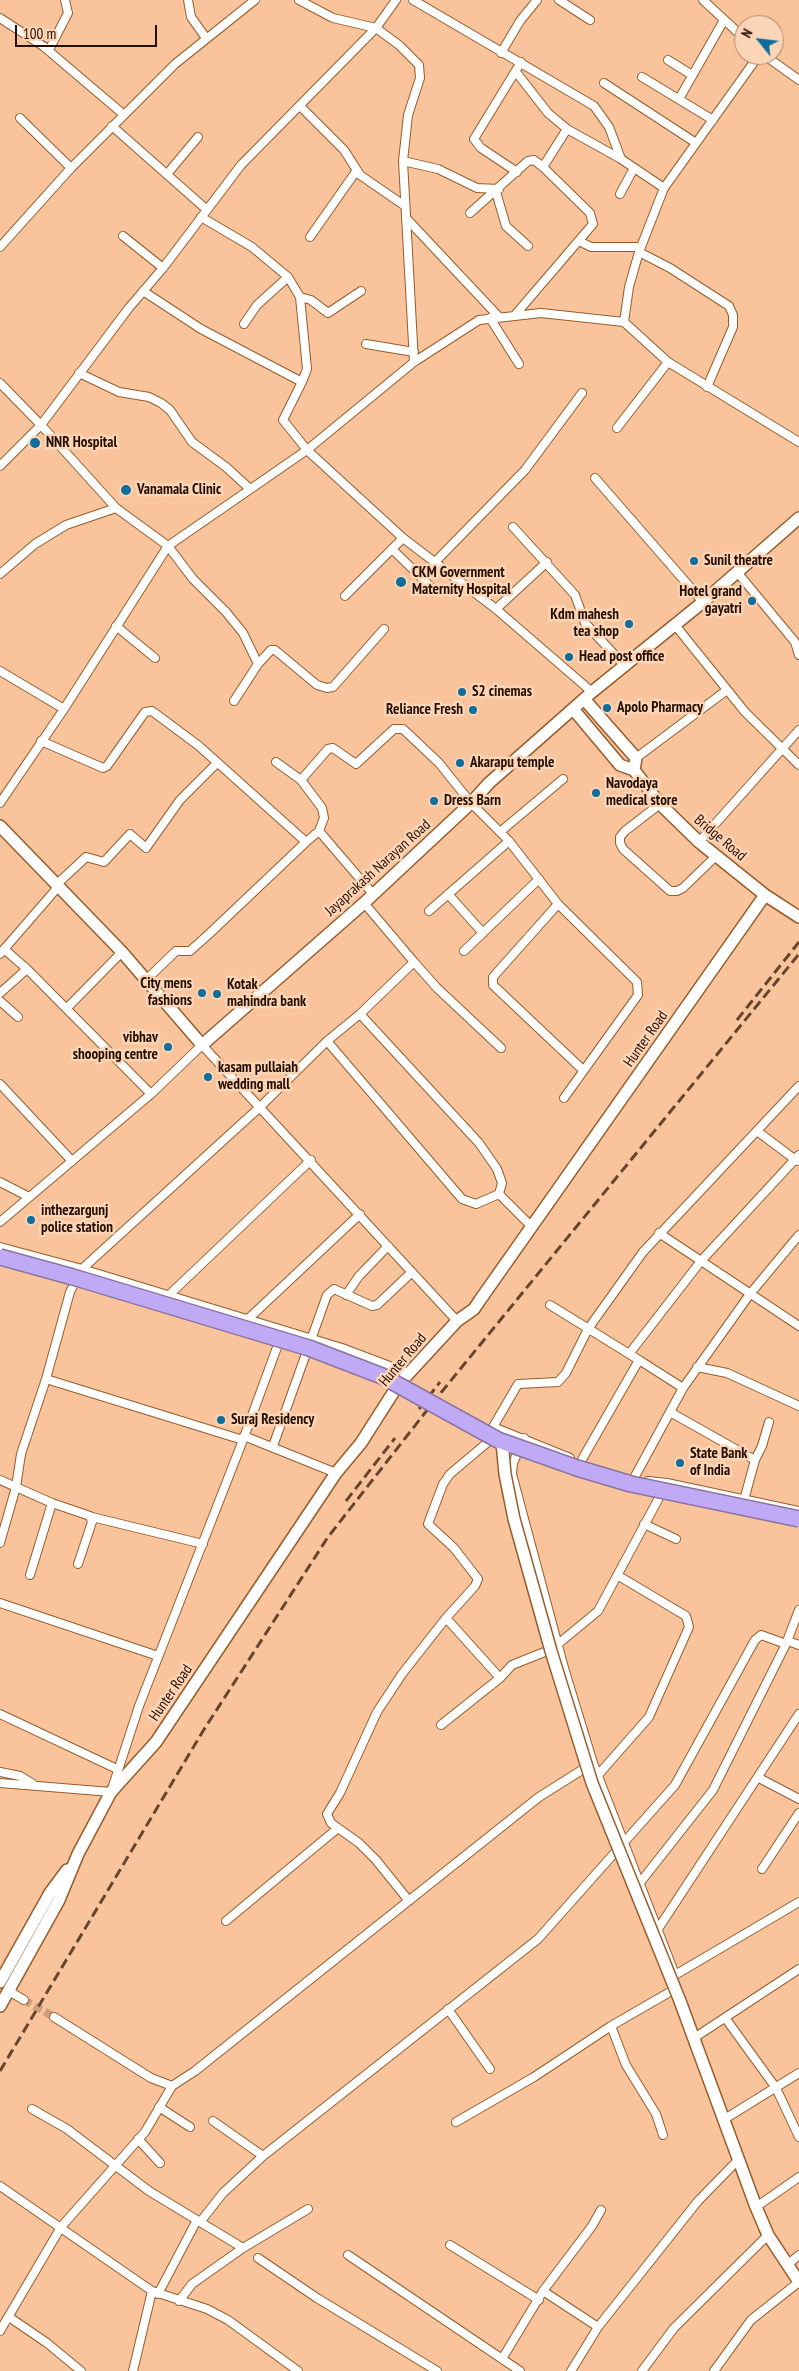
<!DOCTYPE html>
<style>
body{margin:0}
#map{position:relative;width:799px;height:2371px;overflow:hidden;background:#f9c39c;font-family:"PT Sans Narrow",sans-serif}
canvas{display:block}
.north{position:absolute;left:734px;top:15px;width:50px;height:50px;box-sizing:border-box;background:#fcd4b6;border:1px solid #a7856d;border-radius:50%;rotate:299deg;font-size:14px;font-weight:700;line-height:20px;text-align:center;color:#270f00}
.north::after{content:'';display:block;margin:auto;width:18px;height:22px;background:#0d6d9b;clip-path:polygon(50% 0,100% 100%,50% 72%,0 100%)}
.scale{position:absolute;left:15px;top:25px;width:142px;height:22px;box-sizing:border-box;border:2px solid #270f00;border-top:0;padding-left:6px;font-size:15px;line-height:18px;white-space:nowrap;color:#270f00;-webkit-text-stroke:4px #fcd4b6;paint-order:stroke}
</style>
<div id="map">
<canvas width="799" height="2371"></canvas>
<div class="north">N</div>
<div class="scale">100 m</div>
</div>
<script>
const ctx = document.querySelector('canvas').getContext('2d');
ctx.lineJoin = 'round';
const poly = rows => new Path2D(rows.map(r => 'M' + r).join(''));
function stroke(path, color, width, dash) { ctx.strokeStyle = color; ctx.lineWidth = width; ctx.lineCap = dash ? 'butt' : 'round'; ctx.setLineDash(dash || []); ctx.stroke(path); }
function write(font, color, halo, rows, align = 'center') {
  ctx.font = font + ' "PT Sans Narrow",sans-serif'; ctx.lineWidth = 5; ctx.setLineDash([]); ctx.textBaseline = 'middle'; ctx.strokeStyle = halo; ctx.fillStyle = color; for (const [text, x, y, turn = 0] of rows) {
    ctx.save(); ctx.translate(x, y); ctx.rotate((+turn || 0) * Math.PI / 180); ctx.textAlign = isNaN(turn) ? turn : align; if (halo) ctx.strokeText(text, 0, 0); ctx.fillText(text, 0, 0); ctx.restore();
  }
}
const streetTunnel = poly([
 [24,2000,54,2017]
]);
const street = poly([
 [188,0,191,17,206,38],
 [299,0,333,18,376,28,399,45,419,65,420,78,408,115,403,161,414,362],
 [413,0,594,106,609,127,621,159,664,188],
 [559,0,590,20],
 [703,0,744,38],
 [0,18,43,46,123,114],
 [49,50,68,13,65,0],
 [501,53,520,21,537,0],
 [764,55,799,80],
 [668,60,692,75],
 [516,72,548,113,567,129,621,159],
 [642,77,713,120],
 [604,83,696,143],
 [679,99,724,20],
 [300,106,344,150,360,175,405,206],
 [20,118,71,168],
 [112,126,206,209],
 [403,161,438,169,477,188,499,189],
 [517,172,481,148,474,139,521,62],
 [167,174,198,137],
 [496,192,506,226,528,246],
 [620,194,634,168],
 [470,213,528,161,534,160,543,167],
 [201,217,252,247,288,277,300,297,307,369,302,382],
 [406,218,499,317],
 [123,236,163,268],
 [310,237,357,170],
 [579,241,591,247,641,247],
 [0,247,71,168,175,64,255,0],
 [639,252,670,268,729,306,733,315,733,327,707,387],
 [143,291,201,329,302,382,283,420,307,450,403,538,496,609,592,692],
 [300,297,311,300,328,313,361,291],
 [515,315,593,224,590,213,543,167,567,129],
 [490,318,519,364],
 [624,322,668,362,799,442],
 [244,324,257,305,288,277],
 [366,344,414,352],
 [79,373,119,392,149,397,161,403,170,410,192,442,226,467,250,489],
 [0,383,41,425,0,466],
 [617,428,668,362],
 [595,478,703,602],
 [513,527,575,595,585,623,624,665],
 [392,549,435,591],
 [435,562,525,470,582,393],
 [737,572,795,642,799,655],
 [0,574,35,544,66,525,116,508],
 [345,596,403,538],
 [496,609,547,562],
 [675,625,745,712,799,765],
 [116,626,155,658],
 [258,664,271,650,275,650,317,685,327,688,333,687,384,629],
 [0,671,64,709],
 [234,701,258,664,243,633,226,612,193,579,168,546,116,508,41,425,128,309,163,268,241,165,376,28,396,0],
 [41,741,103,768,107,766,145,712,152,711,199,746,306,842,319,831,324,818,322,808,301,780,276,762],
 [636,758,727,690],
 [301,780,328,749,333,748,356,764,394,729,403,729,439,763,471,803,509,841,558,904,637,982,638,995,564,1098],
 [0,803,64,709,168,546,307,450,414,362,479,320,541,313,624,322,629,287,639,252,664,188,759,55],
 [660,804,625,831,620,837,620,843,623,849,670,891,677,891,683,888,716,856],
 [319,831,373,894],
 [500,832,563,779],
 [699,842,799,730],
 [56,885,86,857,104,862,130,834,146,848,180,800,217,763],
 [448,894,483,933],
 [558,904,493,977,493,985,583,1070],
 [429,911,509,841],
 [464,951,539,879],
 [0,954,58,887],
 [414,962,437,988,501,1048],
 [27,969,151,1094],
 [146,980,176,951,190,951,209,934,306,842],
 [0,993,27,969,4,949],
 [0,1001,18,1017],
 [67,1008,122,952],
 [360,1014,479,1143,497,1169,502,1183,499,1194,532,1227],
 [327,1041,462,1199,476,1204,499,1194],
 [0,1084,72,1161],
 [757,1131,797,1161],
 [0,1182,29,1197],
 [0,1222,151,1094,202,1045,457,1321],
 [659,1233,799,1326],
 [0,1247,82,1269,342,1348,408,1373],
 [169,1295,311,1160],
 [346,1295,359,1276,388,1246],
 [550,1305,639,1360,580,1463],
 [247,1320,360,1214],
 [629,1354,701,1261,799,1155],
 [639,1360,683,1388],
 [697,1367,727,1373,799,1406],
 [46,1379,243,1440],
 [670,1412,755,1460,762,1446,769,1422],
 [493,1427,570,1458],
 [244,1436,336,1473],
 [524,1438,513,1463,512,1474,564,1668,593,1763,674,1972],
 [273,1446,327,1295,334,1289,372,1306,377,1305,412,1272],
 [0,1480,52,1503,90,1516,92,1522,78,1564],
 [633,1480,683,1388,750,1294,799,1235],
 [648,1481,667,1483,799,1511],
 [744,1500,755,1460],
 [92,1517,203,1544],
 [644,1524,676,1539],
 [0,1543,16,1487,21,1454,46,1379,70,1292,82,1269,260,1107,327,1041,360,1014,414,962,364,903],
 [30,1575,52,1503],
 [0,1603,158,1656],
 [446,1618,500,1678],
 [788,1641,799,1645],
 [0,1714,117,1769],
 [441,1725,500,1678,512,1665,552,1649,598,1611,667,1483],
 [0,1772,20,1776,33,1784],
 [598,1775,649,1717,689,1627,686,1616,617,1575],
 [759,1778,799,1799],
 [0,1783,111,1792,139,1706,243,1440,283,1331],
 [762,1869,799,1813],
 [639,1884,713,1790,786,1644,799,1610],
 [409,1901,376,1860,359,1843,331,1823,327,1814,340,1793,377,1712,402,1674,446,1618,475,1586,478,1579,454,1548,428,1524,443,1484,450,1474,488,1442,496,1433,493,1427,518,1384,558,1382,566,1373,588,1329,643,1252,799,1086],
 [226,1921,338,1828],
 [658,1929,799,1714],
 [675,1975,799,1902],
 [9,1991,24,2000],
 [448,2009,490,2069],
 [54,2017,151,2078,172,2086,195,2071,539,1797,593,1763],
 [726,2019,776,2088,799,2137],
 [611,2026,626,2065,656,2114,663,2135],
 [694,2038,799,1969],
 [159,2107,190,2127],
 [32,2109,67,2129,149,2191,243,2248],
 [723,2120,799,2073],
 [213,2121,263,2156],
 [456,2122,534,2077,611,2026,675,1989],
 [138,2139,160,2163],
 [0,2186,152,2291,207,2309,228,2320,298,2371],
 [756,2207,799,2177],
 [201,2221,223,2193,263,2156,538,1939,675,1785,755,1640,761,1635,786,1644],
 [450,2245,539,2300],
 [348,2255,520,2371],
 [258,2258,317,2298,437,2371],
 [787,2265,799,2255],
 [543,2291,598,2327],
 [158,2294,197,2220],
 [179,2301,192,2284,243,2248,308,2209],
 [9,2317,47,2343,81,2371],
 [0,2331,61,2227,145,2132,172,2086],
 [502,2359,543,2291,592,2226,601,2210],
 [133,2371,152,2291],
 [571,2371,598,2327,698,2201,739,2159],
 [642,2371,674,2328,768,2235],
 [714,2371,751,2320,799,2282]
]);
const secondary = poly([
 [584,699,636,758,634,770],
 [573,709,620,765,634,770],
 [634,770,660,804,699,842,765,895,799,917],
 [0,826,122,952,202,1045,364,903,471,803,489,783,592,692,703,602,799,518],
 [0,1982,50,1893,67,1870],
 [680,2001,756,2207,768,2235,799,2282],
 [0,2006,59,1900,78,1854,111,1792,156,1742,336,1473,361,1443,398,1385,457,1321,474,1309,480,1300,765,895]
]);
const rail = poly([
 [737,1020,799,942],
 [419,1409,440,1382],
 [346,1501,395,1438],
 [0,2071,203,1731,328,1537,435,1400,799,954]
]);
const secondaryBridge = poly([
 [502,1442,505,1474,514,1519,551,1651,592,1783,680,2001]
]);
const highwayBridge = poly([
 [0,1257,73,1277,309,1348,382,1376,498,1440,577,1468,631,1484,799,1519]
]);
const markers = [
 [35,443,6,"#0d6d9b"],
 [126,490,6,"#0d6d9b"],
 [694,561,5,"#0d6d9b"],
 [401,582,6,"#0d6d9b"],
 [752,601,5,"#0d6d9b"],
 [629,624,5,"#0d6d9b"],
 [569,657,5,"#0d6d9b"],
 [462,692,5,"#0d6d9b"],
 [607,708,5,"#0d6d9b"],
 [473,710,5,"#0d6d9b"],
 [460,763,5,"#0d6d9b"],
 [596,793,5,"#0d6d9b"],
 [434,801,5,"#0d6d9b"],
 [202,993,5,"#0d6d9b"],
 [217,994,5,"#0d6d9b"],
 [168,1047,5,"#0d6d9b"],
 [208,1077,5,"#0d6d9b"],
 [31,1220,5,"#0d6d9b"],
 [221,1420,5,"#0d6d9b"],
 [680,1463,5,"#0d6d9b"]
];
const poiNames = [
 ["NNR Hospital",46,443],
 ["Vanamala Clinic",137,490],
 ["Sunil theatre",704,561],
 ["CKM Government",412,573],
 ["Maternity Hospital",412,590],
 ["Hotel grand",742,592,"right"],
 ["gayatri",742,609,"right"],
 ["Kdm mahesh",619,615,"right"],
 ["tea shop",619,632,"right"],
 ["Head post office",579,657],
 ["S2 cinemas",472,692],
 ["Apolo Pharmacy",617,708],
 ["Reliance Fresh",463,710,"right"],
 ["Akarapu temple",470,763],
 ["Navodaya",606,784],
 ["medical store",606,801],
 ["Dress Barn",444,801],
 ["City mens",192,984,"right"],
 ["fashions",192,1001,"right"],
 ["Kotak",227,985],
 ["mahindra bank",227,1002],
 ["vibhav",158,1038,"right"],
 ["shooping centre",158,1055,"right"],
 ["kasam pullaiah",218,1068],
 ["wedding mall",218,1085],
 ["inthezargunj",41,1211],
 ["police station",41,1228],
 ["Suraj Residency",231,1420],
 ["State Bank",690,1454],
 ["of India",690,1471]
];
const streetNames = [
 ["Bridge Road",720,838,40],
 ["Jayaprakash Narayan Road",378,868,-42],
 ["Hunter Road",646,1039,-55],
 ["Hunter Road",403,1360,-50],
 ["Hunter Road",171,1693,-56]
];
stroke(streetTunnel, '#cf9f7d', 8, [8, 4]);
stroke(street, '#975c2a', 10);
stroke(secondary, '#975c2a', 14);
stroke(street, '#fff', 8);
stroke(secondary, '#fff', 11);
stroke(rail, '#674630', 3, [10, 5]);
stroke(secondaryBridge, '#975c2a', 14, []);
stroke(highwayBridge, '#8b749f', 18, []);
stroke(secondaryBridge, '#fff', 11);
stroke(highwayBridge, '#c1aaf5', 15);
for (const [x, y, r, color] of markers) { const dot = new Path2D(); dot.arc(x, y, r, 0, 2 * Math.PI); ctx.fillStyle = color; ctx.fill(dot); stroke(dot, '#fcd4b6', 2); }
write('bold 15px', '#270f00', '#fcd4b6', poiNames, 'left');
write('15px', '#270f00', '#fcd4b6', streetNames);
</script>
